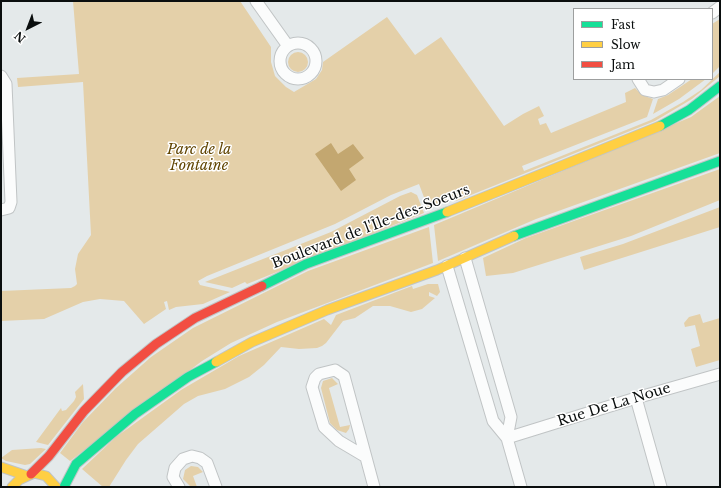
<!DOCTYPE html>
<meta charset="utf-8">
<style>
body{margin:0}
#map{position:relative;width:721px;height:488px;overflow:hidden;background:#e4e9ea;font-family:"Libre Baskerville",serif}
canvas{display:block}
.frame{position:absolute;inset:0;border:2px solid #0a0e0e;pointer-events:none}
.legend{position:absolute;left:573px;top:8px;width:140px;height:72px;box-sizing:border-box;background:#fff;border:1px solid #9d9f9f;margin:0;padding:5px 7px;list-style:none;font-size:12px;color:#0a0e0e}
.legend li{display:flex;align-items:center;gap:8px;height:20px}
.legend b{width:20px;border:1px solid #9d9f9f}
.north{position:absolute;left:8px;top:8px;width:40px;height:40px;-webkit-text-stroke:3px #fff;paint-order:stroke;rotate:222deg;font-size:11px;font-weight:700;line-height:16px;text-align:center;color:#0a0e0e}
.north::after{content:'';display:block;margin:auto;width:14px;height:18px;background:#0a0e0e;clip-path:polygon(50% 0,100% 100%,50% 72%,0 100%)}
</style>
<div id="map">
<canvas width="721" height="488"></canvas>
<div class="frame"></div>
<ul class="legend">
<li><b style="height:5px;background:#16e098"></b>Fast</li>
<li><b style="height:5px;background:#ffcf43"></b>Slow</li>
<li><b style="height:5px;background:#f24e42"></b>Jam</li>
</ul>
<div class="north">N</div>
</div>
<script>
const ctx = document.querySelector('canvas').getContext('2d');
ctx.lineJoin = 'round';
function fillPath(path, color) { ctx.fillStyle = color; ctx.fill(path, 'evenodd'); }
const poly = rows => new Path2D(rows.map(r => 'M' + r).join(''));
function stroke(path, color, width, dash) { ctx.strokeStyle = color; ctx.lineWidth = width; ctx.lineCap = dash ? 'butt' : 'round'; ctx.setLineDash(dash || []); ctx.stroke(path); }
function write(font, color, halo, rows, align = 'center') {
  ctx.font = font + ' "Libre Baskerville",serif'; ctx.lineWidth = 3; ctx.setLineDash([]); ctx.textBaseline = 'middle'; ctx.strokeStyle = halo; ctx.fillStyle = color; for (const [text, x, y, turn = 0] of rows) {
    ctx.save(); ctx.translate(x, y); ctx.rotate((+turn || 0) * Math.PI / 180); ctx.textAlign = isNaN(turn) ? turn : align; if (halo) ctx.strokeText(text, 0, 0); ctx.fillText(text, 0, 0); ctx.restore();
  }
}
const green = poly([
 [73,1,240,1,271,47,271,62,275,76,286,87,294,92,316,79,322,70,323,62,387,17,415,55,441,37,504,126,523,114,539,106,544,116,538,119,540,125,546,123,551,133,626,102,625,93,635,88,642,95,653,99,647,117,522,166,524,171,651,120,683,102,701,90,720,72,720,76,692,99,655,121,456,201,455,198,428,208,419,184,391,195,335,224,207,276,198,281,200,285,230,292,203,304,176,307,169,310,167,301,164,302,166,309,144,324,124,301,100,299,83,302,44,319,1,321,1,291,71,288,75,286,77,284,75,269,78,254,91,235,83,82,18,87,17,78,79,74],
 [720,19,720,66,712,74,712,24],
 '288 62a10 10 0 1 1 20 0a10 10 0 1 1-20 0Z',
 [692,79,706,79,679,99,653,114,658,99,668,95],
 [720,96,720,153,536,219,438,261,434,225,691,117],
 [720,169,720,200,631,236,513,273,486,276,483,258,526,238],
 [411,192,417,195,424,213,247,284,245,282,232,288,205,282,331,232,400,196],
 [720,207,720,227,584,270,580,257,623,244],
 [429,227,433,263,277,322,231,343,202,361,70,461,60,453,83,422,116,388,151,357,193,328,308,271],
 [428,284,438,284,440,292,437,296,429,292,429,296,435,298,422,309,411,312,390,306,373,306,355,318,343,321,326,343,322,346,317,348,299,349,281,347,264,365,249,377,225,389,198,396,184,404,138,444,126,460,109,487,103,487,82,469,116,437,181,390,239,356,324,319,331,325,336,315,412,286,413,289],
 [700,314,703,323,720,318,720,360,696,367,691,349,700,346,695,325,685,327,684,323,689,317],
 [332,378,338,384,329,388,340,427,350,425,349,429,346,433,337,430,330,423,321,388,323,381],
 [83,384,84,399,48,445,36,442,61,408,62,411,66,410,74,401,76,397,75,392],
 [41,448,46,449,30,464,25,465,6,461,1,458,12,450],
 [191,466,198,467,203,472,193,476,197,487,191,487,183,479,185,470]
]);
const water = poly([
 [331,143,338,154,353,144,364,158,349,169,356,180,341,191,315,154]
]);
const street = poly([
 [256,1,288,46],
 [712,13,720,7],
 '280 61a18 18 0 1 1 36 0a18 18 0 1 1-36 0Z',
 [1,76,6,84,11,202,9,208,1,210],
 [638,79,645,90,654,92,663,90,679,79],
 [465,258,511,417,507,438,521,487],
 [447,266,493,421,507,438],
 [636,398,661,487],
 [507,438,636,398,720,374],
 [366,457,339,441,324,427,312,387,315,378,319,374,335,370,344,376,374,487],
 [179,487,173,477,175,468,183,459,192,456,200,458,207,463,216,487]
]);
const fast = poly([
 [660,126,689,110,720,86],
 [514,236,720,161],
 [262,286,306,264,447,212],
 [64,487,76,464,135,414,188,377,216,362]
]);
const slow = poly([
 [447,212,660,126],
 [216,362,252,342,327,310,437,270,514,236],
 [1,467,27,476],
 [12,487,19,480,34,473,46,476,56,487]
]);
const jam = poly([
 [31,474,49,456,84,411,122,372,156,344,195,318,262,286]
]);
const parkNames = [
 ["Parc de la",199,150],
 ["Fontaine",199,166]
];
const streetNames = [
 ["Boulevard de l'Île-des-Soeurs",371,227,-21],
 ["Rue De La Noue",614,405,-17]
];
fillPath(green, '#e4d0a9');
fillPath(water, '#c3a770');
stroke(street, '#c0c4c5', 13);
stroke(fast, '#c0c4c5', 11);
stroke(slow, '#c0c4c5', 11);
stroke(jam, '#c0c4c5', 11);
stroke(street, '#fbfcfc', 11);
stroke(fast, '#16e098', 9);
stroke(slow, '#ffcf43', 9);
stroke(jam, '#f24e42', 9);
write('italic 14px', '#604401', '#fff', parkNames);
write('14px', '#0a0e0e', '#fff', streetNames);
</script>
